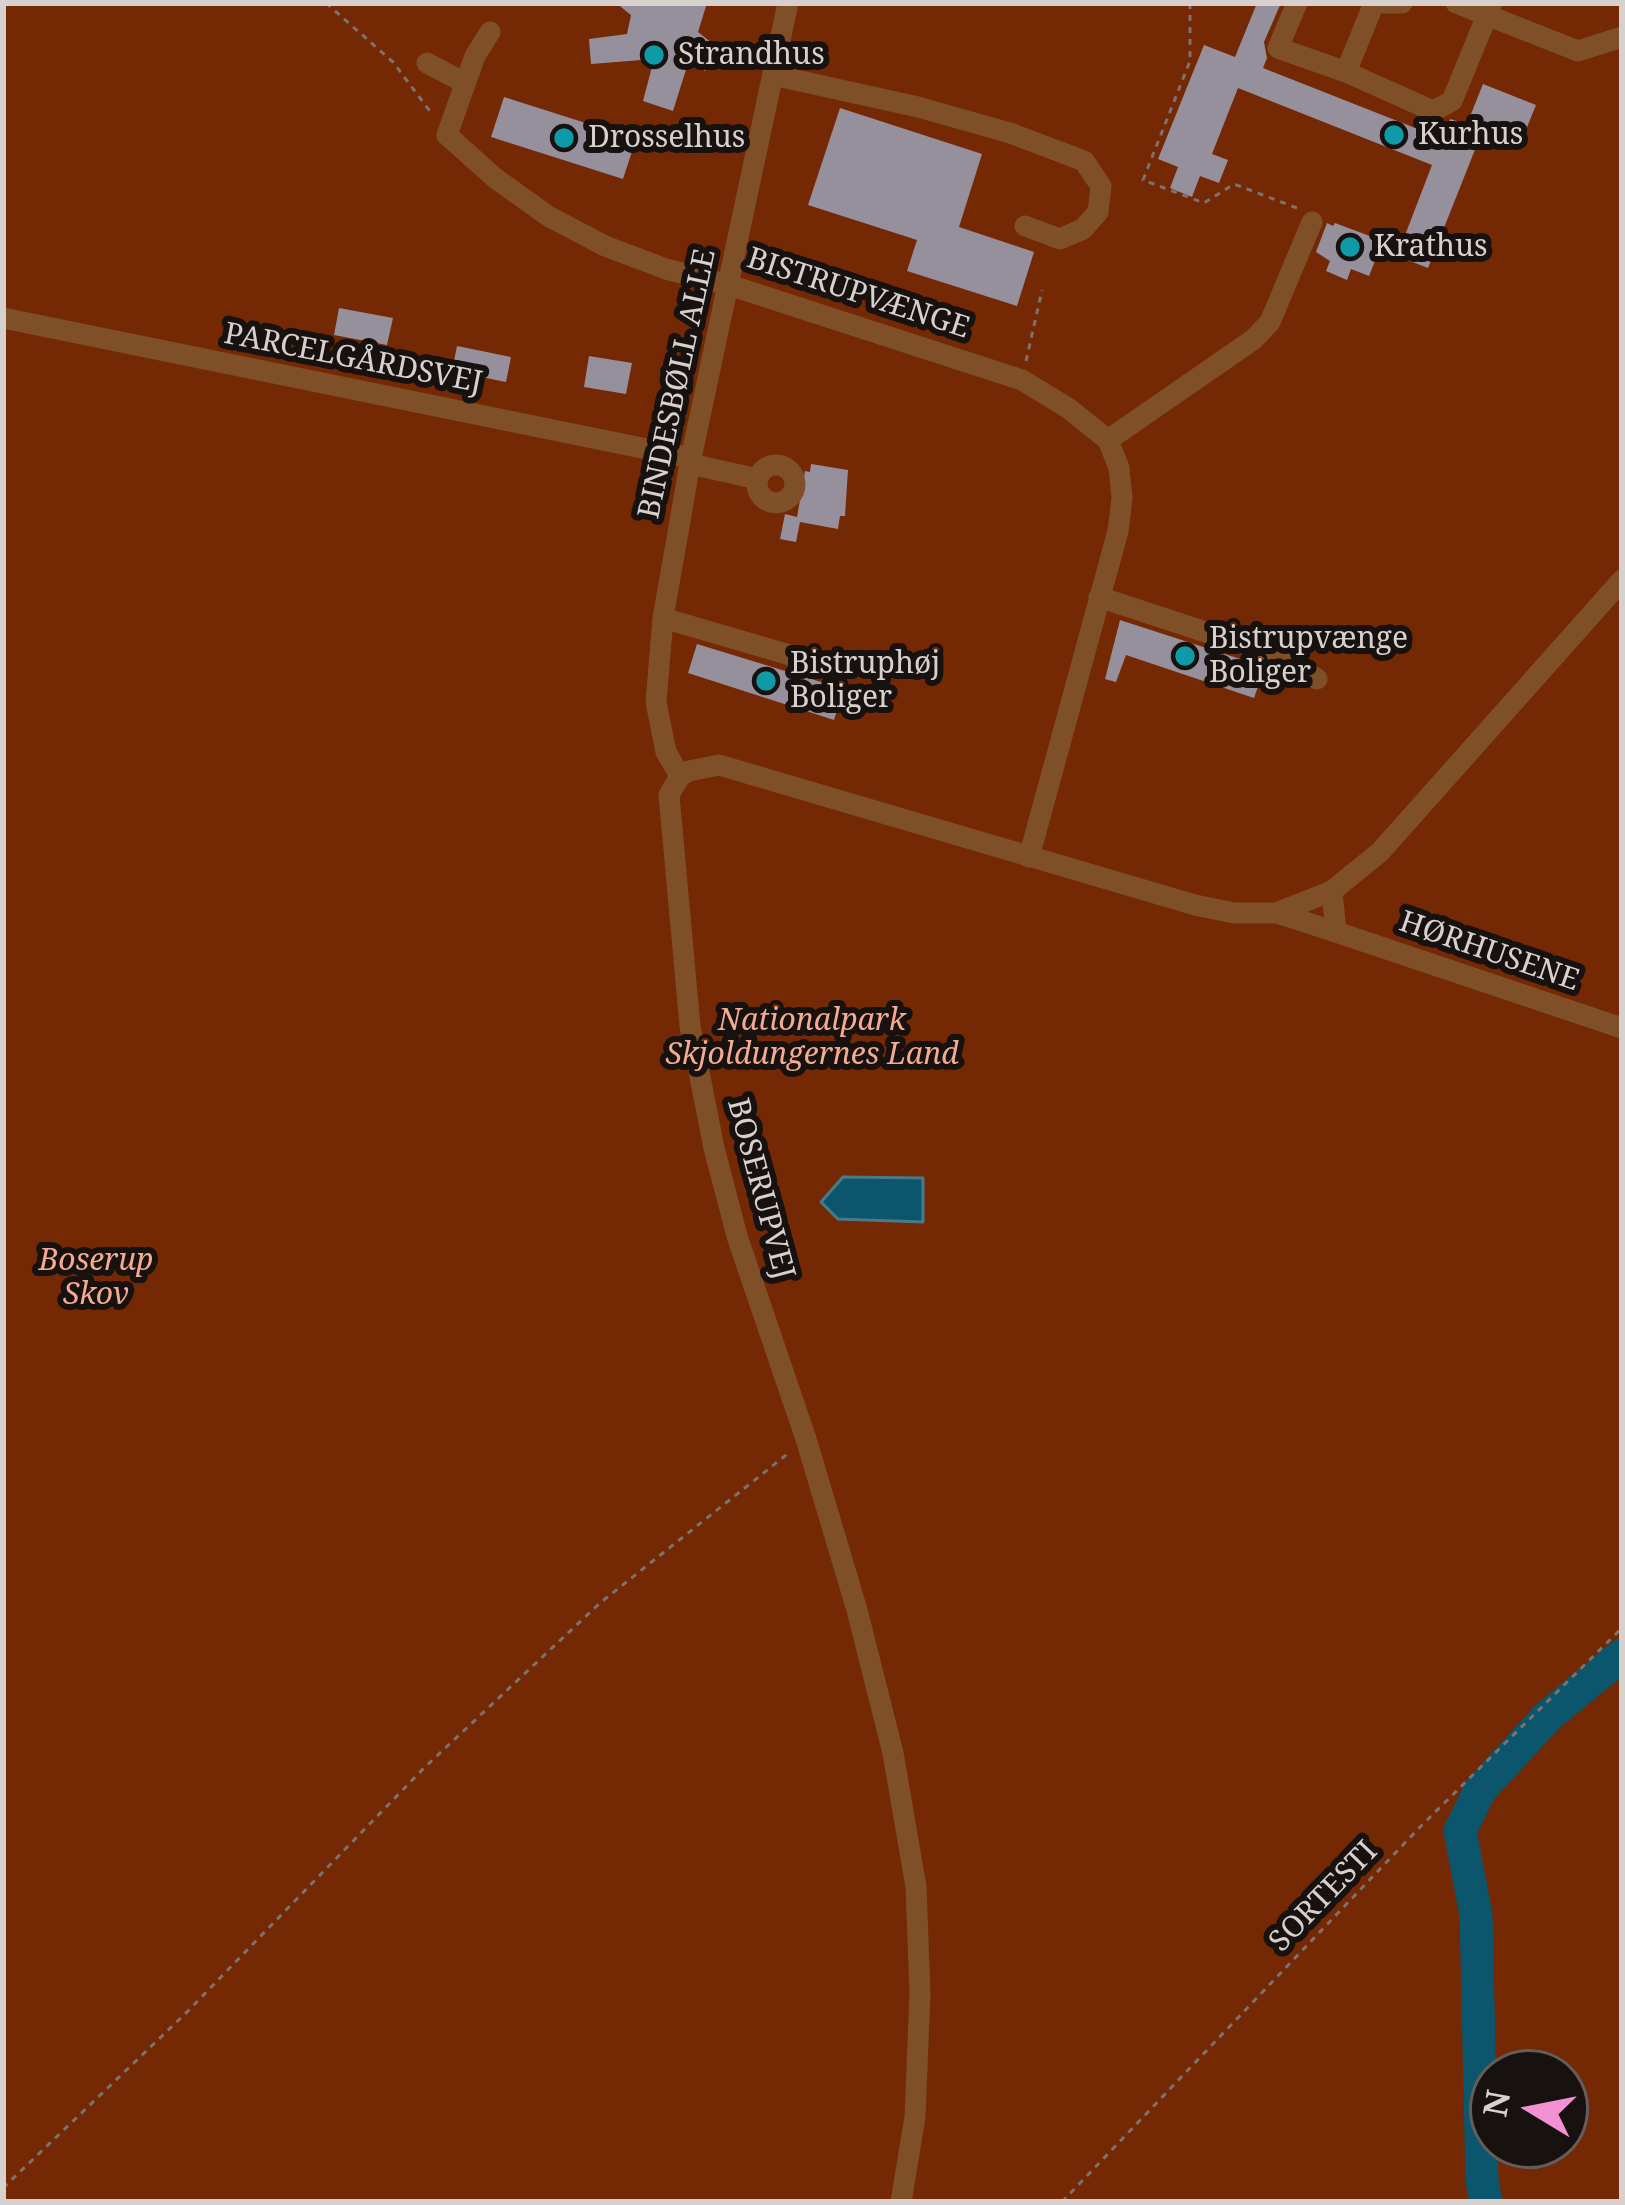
<!DOCTYPE html>
<meta charset="utf-8">
<style>
body{margin:0}
#map{position:relative;width:1625px;height:2205px;overflow:hidden;background:#332723;font-family:"Noto Serif",serif}
canvas{display:block}
.frame{position:absolute;inset:0;border:6px solid #d8d0cd;pointer-events:none}
.north{position:absolute;left:1469px;top:2049px;width:120px;height:120px;box-sizing:border-box;background:#17110f;border:3px solid #645d5b;border-radius:50%;rotate:280deg;font-size:33px;font-weight:700;line-height:48px;text-align:center;color:#d8d0cd}
.north::after{content:'';display:block;margin:auto;width:42px;height:54px;background:#f491d4;clip-path:polygon(50% 0,100% 100%,50% 72%,0 100%)}
</style>
<div id="map">
<canvas width="1625" height="2205"></canvas>
<div class="frame"></div>
<div class="north">N</div>
</div>
<script>
const ctx = document.querySelector('canvas').getContext('2d');
ctx.lineJoin = 'round';
function fillPath(path, color) { ctx.fillStyle = color; ctx.fill(path, 'evenodd'); }
const poly = rows => new Path2D(rows.map(r => 'M' + r).join(''));
function stroke(path, color, width, dash) { ctx.strokeStyle = color; ctx.lineWidth = width; ctx.lineCap = dash ? 'butt' : 'round'; ctx.setLineDash(dash || []); ctx.stroke(path); }
function write(font, color, halo, rows, align = 'center') {
  ctx.font = font + ' "Noto Serif",serif'; ctx.lineWidth = 12; ctx.setLineDash([]); ctx.textBaseline = 'middle'; ctx.strokeStyle = halo; ctx.fillStyle = color; for (const [text, x, y, turn = 0] of rows) {
    ctx.save(); ctx.translate(x, y); ctx.rotate((+turn || 0) * Math.PI / 180); ctx.textAlign = isNaN(turn) ? turn : align; if (halo) ctx.strokeText(text, 0, 0); ctx.fillText(text, 0, 0); ctx.restore();
  }
}
const green = poly([
 [3,3,1622,3,1622,2202,3,2202],
 [1493,2073,1565,2073,1565,2145,1493,2145]
]);
const water = poly([
 [843,1177,923,1178,923,1222,838,1219,821,1202,843,1177]
]);
const river = poly([
 [1486,2202,1482,2181,1476,1915,1460,1831,1480,1790,1548,1716,1622,1655]
]);
const building = poly([
 [616,3,707,3,698,32,722,51,705,71,689,60,673,111,643,101,654,59,591,64,589,39,627,34,631,15],
 [1257,3,1281,3,1264,42,1267,58,1263,68,1443,139,1450,119,1467,124,1483,84,1536,105,1523,137,1489,124,1485,133,1482,132,1428,268,1397,256,1432,165,1238,88,1212,154,1228,160,1219,183,1200,176,1192,197,1170,188,1178,167,1158,159,1204,45,1235,57],
 [504,97,636,139,623,179,491,137],
 [840,108,982,154,959,227,1034,252,1017,306,907,271,917,240,808,205],
 [1327,223,1333,226,1335,223,1383,241,1369,276,1351,269,1347,280,1326,271,1330,261,1316,252],
 [339,308,393,318,387,345,334,335],
 [457,346,511,357,506,382,452,371],
 [589,356,632,363,626,394,584,387],
 [811,464,848,470,845,516,840,516,838,529,800,522,796,542,780,539,785,514,797,517,805,471,810,472],
 [1120,620,1265,667,1254,698,1126,655,1116,682,1105,679],
 [697,644,844,689,834,720,688,673]
]);
const path = poly([
 [326,3,393,62,432,114],
 [1190,3,1190,61,1143,180,1204,203,1234,184,1297,208],
 [1026,361,1042,290],
 [3,2188,185,2014,424,1768,600,1603,790,1452],
 [1062,2202,1422,1825,1622,1628]
]);
const minor = poly([
 [1297,3,1278,48,1346,72,1433,111,1452,101,1492,3],
 [1378,3,1402,3],
 [1456,3,1578,51,1622,37],
 [490,32,475,56,447,135,495,178,548,216,605,246,666,269,729,285,1022,380,1068,408,1108,440,1119,468,1122,498,1118,531,1029,857],
 [427,63,465,83],
 [1346,72,1374,3],
 [773,75,918,107,1010,133,1084,161,1101,186,1098,212,1083,229,1060,239,1025,226],
 [3,318,691,458],
 [1108,440,1254,339,1270,322,1312,222],
 [690,464,758,479],
 '757 484a19 19 0 1 1 38 0a19 19 0 1 1-38 0Z',
 [1099,597,1288,659,1317,679],
 [663,618,831,667],
 [680,776,666,752,656,702,663,618,691,458,788,3],
 [1332,891,1336,932,1622,1028],
 [1277,913,1336,932],
 [901,2202,915,2117,920,1993,916,1887,893,1753,857,1610,806,1439,737,1236,714,1148,690,1026,669,795,680,776,689,771,719,765,1195,905,1234,913,1276,913,1332,891,1380,852,1622,580]
]);
const markers = [
 [654,55,12,"#0f9aa8"],
 [1394,135,12,"#0f9aa8"],
 [564,138,12,"#0f9aa8"],
 [1350,247,12,"#0f9aa8"],
 [1185,656,12,"#0f9aa8"],
 [766,681,12,"#0f9aa8"]
];
const poiNames = [
 ["Strandhus",678,55],
 ["Kurhus",1418,135],
 ["Drosselhus",588,138],
 ["Krathus",1374,247],
 ["Bistrupvænge",1209,639],
 ["Boliger",1209,673],
 ["Bistruphøj",790,664],
 ["Boliger",790,698]
];
const streetNames = [
 ["BISTRUPVÆNGE",858,294,18],
 ["PARCELGÅRDSVEJ",353,359,11],
 ["BINDESBØLL ALLE",678,384,-78],
 ["HØRHUSENE",1489,952,19],
 ["BOSERUPVEJ",760,1189,75],
 ["SORTESTI",1324,1897,-46]
];
const parkNames = [
 ["Nationalpark",812,1021],
 ["Skjoldungernes Land",812,1055],
 ["Boserup",96,1261],
 ["Skov",96,1295]
];
fillPath(green, '#742804');
fillPath(water, '#0b556d');
stroke(water, '#487a8a', 3);
stroke(river, '#0b556d', 33);
fillPath(building, '#96909d');
stroke(path, '#7c726e', 3, [6, 6]);
stroke(minor, '#7f5027', 21);
for (const [x, y, r, color] of markers) { const dot = new Path2D(); dot.arc(x, y, r, 0, 2 * Math.PI); ctx.fillStyle = color; ctx.fill(dot); stroke(dot, '#17110f', 4.5); }
write('30px', '#d8d0cd', '#17110f', poiNames, 'left');
write('30px', '#d8d0cd', '#17110f', streetNames);
write('italic 30px', '#f5ab91', '#17110f', parkNames);
</script>
